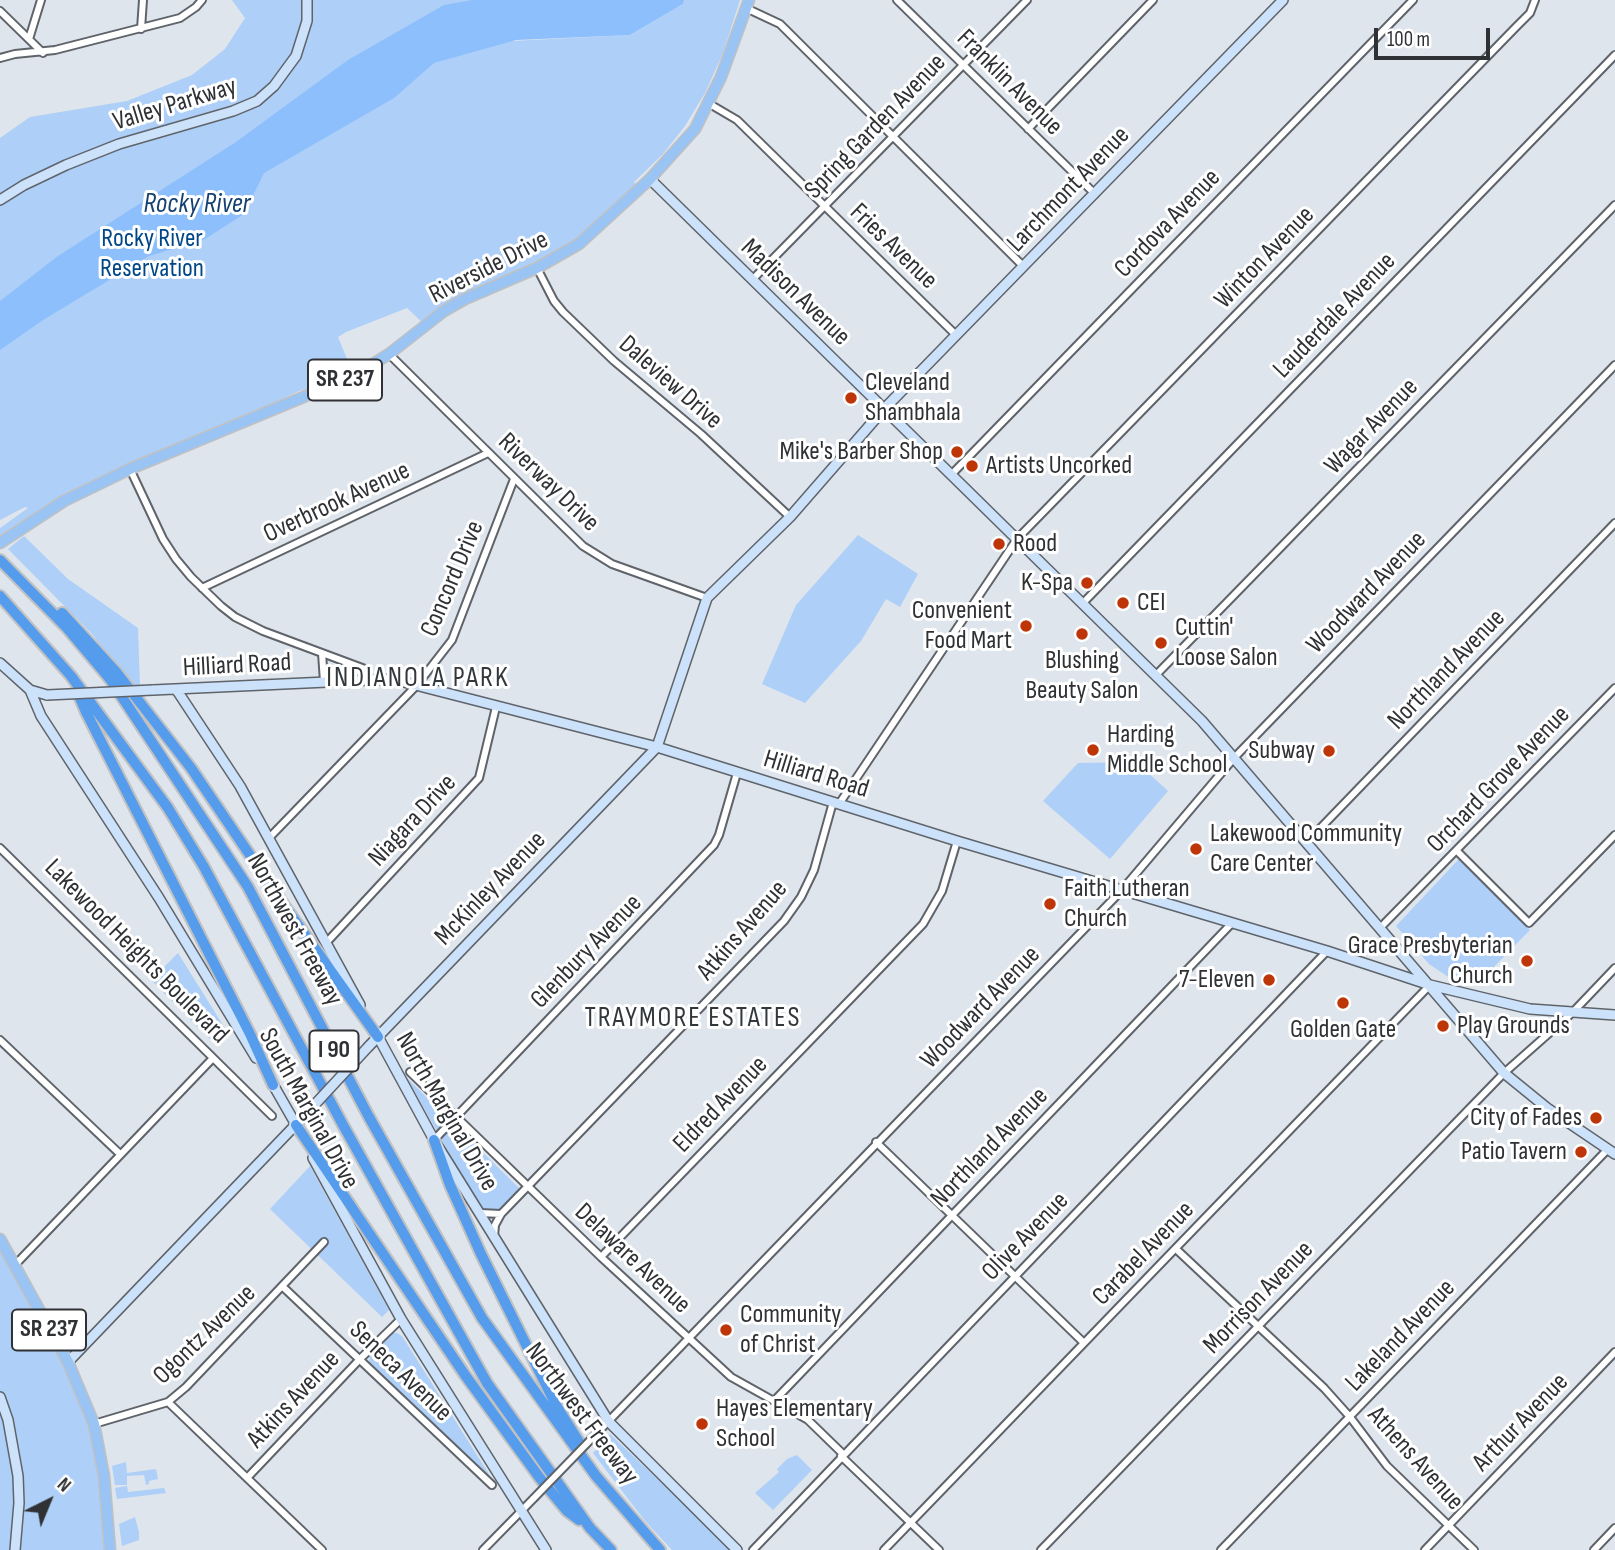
<!DOCTYPE html>
<style>
body{margin:0}
#map{position:relative;width:1615px;height:1550px;overflow:hidden;background:#dfe5ec;font-family:"Sofia Sans Condensed",sans-serif}
canvas{display:block}
.north{position:absolute;left:14px;top:1466px;width:70px;height:70px;-webkit-text-stroke:5px #fff;paint-order:stroke;rotate:43deg;font-size:19px;font-weight:700;line-height:28px;text-align:center;color:#2f3134}
.north::after{content:'';display:block;margin:auto;width:24px;height:32px;background:#2f3134;clip-path:polygon(50% 0,100% 100%,50% 72%,0 100%)}
.scale{position:absolute;left:1374px;top:28px;width:116px;height:32px;box-sizing:border-box;border:4px solid #2f3134;border-top:0;padding-left:9px;font-size:21px;line-height:24px;white-space:nowrap;color:#2f3134;-webkit-text-stroke:5px #fff;paint-order:stroke}
</style>
<div id="map">
<canvas width="1615" height="1550"></canvas>
<div class="north">N</div>
<div class="scale">100 m</div>
</div>
<script>
const ctx = document.querySelector('canvas').getContext('2d');
ctx.lineJoin = 'round';
function fillPath(path, color) { ctx.fillStyle = color; ctx.fill(path, 'evenodd'); }
const poly = rows => new Path2D(rows.map(r => 'M' + r).join(''));
function stroke(path, color, width, dash) { ctx.strokeStyle = color; ctx.lineWidth = width; ctx.lineCap = dash ? 'butt' : 'round'; ctx.setLineDash(dash || []); ctx.stroke(path); }
function write(font, color, halo, rows, align = 'center') {
  ctx.font = font + ' "Sofia Sans Condensed",sans-serif'; ctx.lineWidth = 6; ctx.setLineDash([]); ctx.textBaseline = 'middle'; ctx.strokeStyle = halo; ctx.fillStyle = color; for (const [text, x, y, turn = 0] of rows) {
    ctx.save(); ctx.translate(x, y); ctx.rotate((+turn || 0) * Math.PI / 180); ctx.textAlign = isNaN(turn) ? turn : align; if (halo) ctx.strokeText(text, 0, 0); ctx.fillText(text, 0, 0); ctx.restore();
  }
}
const green = poly([
 [232,0,474,0,511,41,630,35,683,4,684,0,740,0,723,53,705,93,685,126,663,154,634,182,640,188,588,235,424,324,407,308,346,332,338,337,354,376,299,391,68,500,0,543,0,528,28,508,25,507,0,520,0,138,30,117,127,101,192,75,225,49,245,18],
 [858,535,918,574,900,607,886,599,861,641,805,703,762,684,796,605],
 [24,536,68,579,138,628,140,687,133,687,92,634,8,549],
 [1136,762,1168,791,1110,859,1043,801,1078,763],
 [1459,859,1530,930,1477,984,1450,978,1429,964,1396,926],
 [178,953,226,1030,214,1043,151,980],
 [407,1078,522,1191,495,1219,486,1219],
 [310,1166,389,1310,382,1317,270,1209],
 [0,1243,63,1360,86,1416,96,1454,104,1493,107,1550,0,1550],
 [391,1333,397,1333,402,1336,492,1479,369,1363,370,1355],
 [610,1434,732,1550,672,1550,645,1521,593,1453],
 [797,1455,812,1470,773,1510,755,1493,779,1472,777,1469,787,1459],
 [126,1462,127,1473,156,1469,158,1479,149,1481,149,1484,146,1485,144,1475,127,1476,127,1485,115,1485,112,1466],
 [127,1486,128,1492,164,1488,166,1493,117,1499,115,1488],
 [135,1517,139,1532,139,1540,122,1546,119,1524]
]);
const water = poly([
 [472,0,684,0,683,4,630,35,516,40,434,63,394,98,264,173,244,214,205,239,149,256,43,320,0,350,0,301,58,256,236,142,348,60,444,5]
]);
const street = poly([
 [897,0,1095,194],
 [748,9,780,24,1023,266],
 [0,11,43,53],
 [141,29,143,0],
 [29,39,41,0],
 [0,58,15,54,55,50,180,18,196,7,202,0],
 [708,103,737,120,956,335],
 [1028,129,1153,0],
 [537,268,554,301,563,312,614,361,701,434,790,517],
 [752,280,1027,0],
 [389,354,583,546,612,564,707,598],
 [130,469,163,539,176,559,191,577,221,606,235,617,263,631,365,669],
 [951,475,1413,0],
 [202,588,488,453],
 [1083,603,1615,55],
 [322,653,324,682],
 [1156,675,1615,205],
 [839,804,1017,539,1516,27,1530,13,1535,0],
 [269,838,417,685,452,640,514,479],
 [1306,843,1615,523],
 [0,848,272,1116],
 [1457,851,1529,923,1615,835],
 [1380,928,1615,688],
 [326,943,479,778,496,707],
 [0,1040,120,1154],
 [410,1072,601,1257,731,1377,808,1420,843,1454],
 [434,1140,714,845,719,835,737,773],
 [876,1142,1084,1343],
 [480,1213,501,1214],
 [494,1237,495,1225,501,1214,784,921,801,897,814,870,833,802],
 [1176,1249,1324,1388,1350,1417,1387,1466,1474,1550],
 [601,1257,923,924,942,891,957,841],
 [14,1266,213,1058],
 [282,1286,492,1485],
 [775,1400,1232,923],
 [168,1402,322,1550],
 [94,1424,168,1402,186,1387,324,1242],
 [600,1430,1122,890,1234,758,1615,365],
 [841,1456,939,1550],
 [247,1478,360,1359,401,1319],
 [483,1550,534,1498],
 [753,1550,1327,951],
 [884,1550,1430,985],
 [1041,1550,1504,1073,1573,1012,1615,968],
 [1221,1550,1608,1149],
 [1425,1550,1615,1352],
 [1594,1550,1615,1528]
]);
const secondary = poly([
 [650,179,1202,721,1504,1073,1547,1108,1615,1154],
 [0,200,24,185,66,165,119,144,233,111,257,101,274,86,296,56,307,21,307,0],
 [0,663,30,690,47,695],
 [176,689,240,786,360,1005],
 [30,690,41,716,159,898,256,1058],
 [153,690,392,679,657,747,957,841,1327,951,1430,985,1530,1009,1615,1015],
 [376,1033,434,1140,609,1422,737,1550],
 [369,1046,657,747,707,598,790,517,884,409,1283,0],
 [271,1081,299,1130],
 [313,1158,401,1319,546,1550],
 [68,1362,306,1114],
 [0,1397,8,1420,18,1476,19,1503,15,1550]
]);
const primary = poly([
 [0,543,64,501,130,469,354,376,389,354,444,311,465,299,537,268,579,244,650,179,695,129,721,77,749,0],
 [0,1239,68,1362,94,1424,104,1476,110,1550]
]);
const highway = poly([
 [0,560,67,628,110,679,248,887,369,1117,482,1318,596,1476,660,1550],
 [0,596,71,676,168,808,204,867,343,1125,487,1383,590,1528,611,1550],
 [62,613,117,673,191,768,281,901,378,1037],
 [77,691,86,712,250,1034,273,1085],
 [296,1125,465,1375,539,1477,567,1511,579,1520],
 [434,1140,450,1185,481,1254,557,1407,579,1442]
]);
const streetBridge = poly([
 [534,1498,600,1430]
]);
const secondaryBridge = poly([
 [47,695,153,690],
 [306,1114,369,1046]
]);
const markers = [
 [851,398,7,"#be3508"],
 [957,452,7,"#be3508"],
 [972,466,7,"#be3508"],
 [999,544,7,"#be3508"],
 [1087,583,7,"#be3508"],
 [1123,603,7,"#be3508"],
 [1026,626,7,"#be3508"],
 [1082,634,7,"#be3508"],
 [1161,643,7,"#be3508"],
 [1093,750,7,"#be3508"],
 [1329,751,7,"#be3508"],
 [1196,849,7,"#be3508"],
 [1050,904,7,"#be3508"],
 [1527,961,7,"#be3508"],
 [1269,980,7,"#be3508"],
 [1343,1003,7,"#be3508"],
 [1443,1026,7,"#be3508"],
 [1596,1118,7,"#be3508"],
 [1581,1152,7,"#be3508"],
 [726,1330,7,"#be3508"],
 [702,1424,7,"#be3508"]
];
const shields = [
 [345,380,74],
 [334,1051,49],
 [49,1330,74]
];
const shieldNames = [
 ["SR 237",345,380],
 ["I 90",334,1051],
 ["SR 237",49,1330]
];
const streetNames = [
 ["Franklin Avenue",1009,83,45],
 ["Valley Parkway",175,105,-17],
 ["Spring Garden Avenue",876,127,-46],
 ["Larchmont Avenue",1069,190,-46],
 ["Cordova Avenue",1168,224,-46],
 ["Fries Avenue",893,247,44],
 ["Winton Avenue",1265,258,-46],
 ["Riverside Drive",489,268,-27],
 ["Madison Avenue",795,293,44],
 ["Lauderdale Avenue",1335,316,-46],
 ["Daleview Drive",670,383,41],
 ["Wagar Avenue",1372,427,-46],
 ["Riverway Drive",548,483,44],
 ["Overbrook Avenue",337,503,-25],
 ["Concord Drive",453,579,-67],
 ["Woodward Avenue",1367,593,-46],
 ["Hilliard Road",237,666,-3],
 ["Northland Avenue",1447,670,-46],
 ["Hilliard Road",816,775,17],
 ["Orchard Grove Avenue",1499,780,-46],
 ["Niagara Drive",413,821,-47],
 ["McKinley Avenue",491,889,-46],
 ["Northwest Freeway",294,930,61],
 ["Atkins Avenue",743,931,-49],
 ["Lakewood Heights Boulevard",136,952,45],
 ["Glenbury Avenue",587,952,-46],
 ["Woodward Avenue",981,1008,-46],
 ["Eldred Avenue",721,1105,-46],
 ["South Marginal Drive",308,1109,61],
 ["North Marginal Drive",446,1112,60],
 ["Northland Avenue",990,1148,-46],
 ["Olive Avenue",1026,1237,-46],
 ["Carabel Avenue",1144,1254,-46],
 ["Delaware Avenue",632,1259,43],
 ["Morrison Avenue",1259,1298,-46],
 ["Ogontz Avenue",205,1335,-44],
 ["Lakeland Avenue",1401,1336,-46],
 ["Seneca Avenue",400,1372,44],
 ["Atkins Avenue",294,1400,-47],
 ["Northwest Freeway",581,1414,53],
 ["Arthur Avenue",1521,1423,-46],
 ["Athens Avenue",1415,1459,48]
];
const parkNames = [
 ["Rocky River",152,239],
 ["Reservation",152,269]
];
const poiNames = [
 ["Cleveland",865,383],
 ["Shambhala",865,413],
 ["Mike's Barber Shop",943,452,"right"],
 ["Artists Uncorked",986,466],
 ["Rood",1013,544],
 ["K-Spa",1073,583,"right"],
 ["CEI",1137,603],
 ["Convenient",1012,611,"right"],
 ["Food Mart",1012,641,"right"],
 ["Cuttin'",1175,628],
 ["Loose Salon",1175,658],
 ["Blushing",1082,661,"center"],
 ["Beauty Salon",1082,691,"center"],
 ["Harding",1107,735],
 ["Middle School",1107,765],
 ["Subway",1315,751,"right"],
 ["Lakewood Community",1210,834],
 ["Care Center",1210,864],
 ["Faith Lutheran",1064,889],
 ["Church",1064,919],
 ["Grace Presbyterian",1513,946,"right"],
 ["Church",1513,976,"right"],
 ["7-Eleven",1255,980,"right"],
 ["Play Grounds",1457,1026],
 ["Golden Gate",1343,1030,"center"],
 ["City of Fades",1582,1118,"right"],
 ["Patio Tavern",1567,1152,"right"],
 ["Community",740,1315],
 ["of Christ",740,1345],
 ["Hayes Elementary",716,1409],
 ["School",716,1439]
];
const waterNames = [
 ["Rocky River",197,205]
];
const neighbourhoodNames = [
 ["INDIANOLA PARK",418,679],
 ["TRAYMORE ESTATES",693,1019]
];
fillPath(green, '#aecff7');
fillPath(water, '#8cbffb');
stroke(street, '#5f646a', 10);
stroke(secondary, '#5f646a', 12);
stroke(primary, '#c1c1c2', 13);
stroke(highway, '#c1c1c2', 14);
stroke(street, '#fff', 6);
stroke(secondary, '#cce1fa', 9);
stroke(primary, '#99c4f4', 10);
stroke(highway, '#559ced', 10);
stroke(streetBridge, '#5f646a', 10, []);
stroke(secondaryBridge, '#5f646a', 12, []);
stroke(streetBridge, '#fff', 6);
stroke(secondaryBridge, '#cce1fa', 9);
for (const [x, y, r, color] of markers) { const dot = new Path2D(); dot.arc(x, y, r, 0, 2 * Math.PI); ctx.fillStyle = color; ctx.fill(dot); stroke(dot, '#fff', 2.5); }
for (const [x, y, w] of shields) { const box = new Path2D(); box.roundRect(x - w / 2, y - 20.5, w, 41, 5); ctx.fillStyle = '#fff'; ctx.fill(box); stroke(box, '#2f3134', 2); }
write('bold 24px', '#2f3134', null, shieldNames);
write('26px', '#2f3134', '#fff', streetNames);
write('26px', '#004788', '#fff', parkNames);
write('26px', '#2f3134', '#fff', poiNames, 'left');
write('italic 28px', '#164271', '#fff', waterNames);
ctx.letterSpacing = '2px';
write('28px', '#32373c', '#fff', neighbourhoodNames);
ctx.letterSpacing = '0px';
</script>
